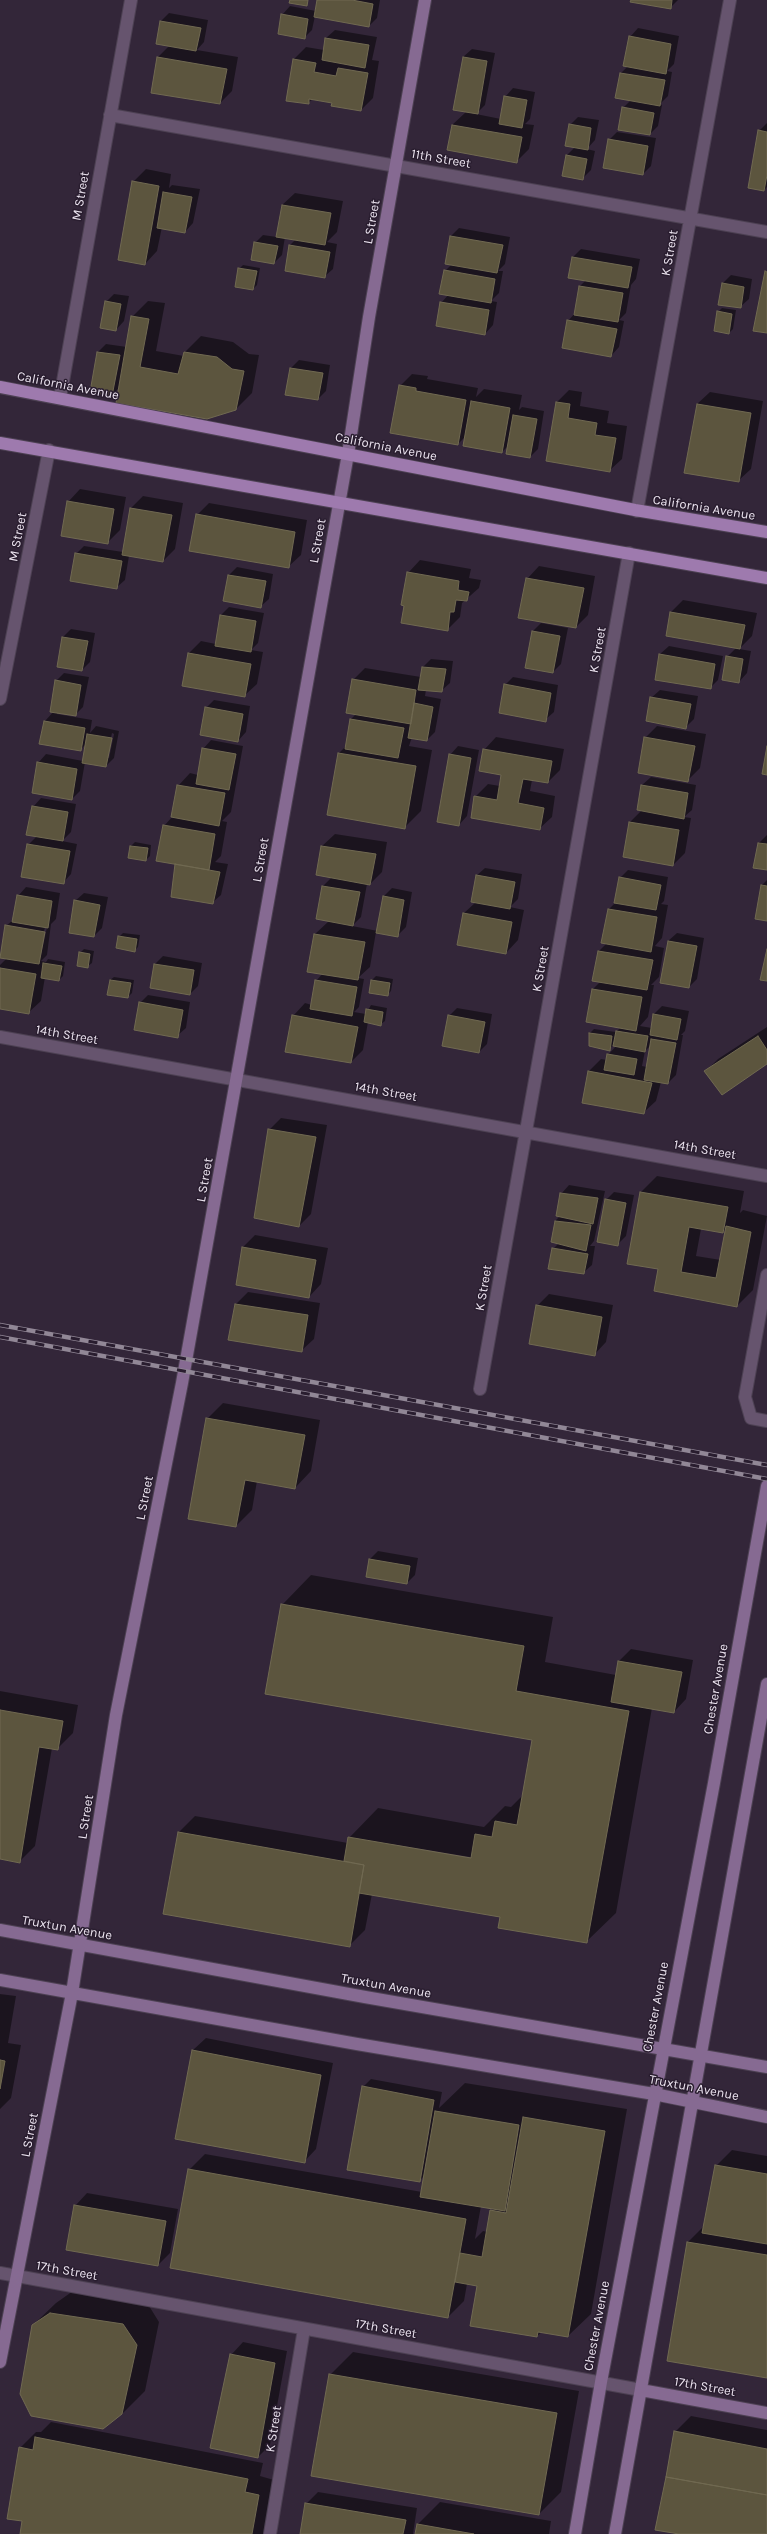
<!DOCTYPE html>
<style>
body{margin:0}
canvas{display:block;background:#332639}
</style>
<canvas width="767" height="2534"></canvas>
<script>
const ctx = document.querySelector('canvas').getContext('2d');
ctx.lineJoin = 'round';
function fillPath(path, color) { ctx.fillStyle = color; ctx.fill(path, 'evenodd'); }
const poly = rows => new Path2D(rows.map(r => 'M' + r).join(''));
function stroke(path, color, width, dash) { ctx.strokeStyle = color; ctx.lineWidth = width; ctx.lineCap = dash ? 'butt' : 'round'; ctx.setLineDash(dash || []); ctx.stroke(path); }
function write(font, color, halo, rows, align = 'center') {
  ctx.font = font + ' Karla,sans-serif'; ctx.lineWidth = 3; ctx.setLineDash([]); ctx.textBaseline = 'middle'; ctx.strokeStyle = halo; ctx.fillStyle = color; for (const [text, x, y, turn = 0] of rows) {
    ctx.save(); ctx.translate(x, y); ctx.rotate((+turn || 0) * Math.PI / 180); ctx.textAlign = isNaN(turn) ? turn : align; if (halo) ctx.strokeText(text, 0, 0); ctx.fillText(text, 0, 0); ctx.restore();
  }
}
const shadow = poly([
 [318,0,380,0,377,18,369,26,315,16,312,30,304,38,282,15,290,6,316,11],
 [632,0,678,0,670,8],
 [169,13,208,20,204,42,197,50,238,57,232,91,220,103,158,57,170,45,157,43,161,21],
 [638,28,679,36,674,64,667,71,672,72,668,96,660,104,662,105,658,126,650,134,623,108,631,100,617,97,621,73,628,66,630,37],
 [335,30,377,37,372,60,379,61,373,98,361,110,313,99,308,103,294,59,306,47,324,50,326,38],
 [472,49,495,53,485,105,477,113,463,57],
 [513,88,535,92,530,119,525,124,534,125,529,149,517,161,452,125,466,112,501,119,505,97],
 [578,117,599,120,595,140,587,149,595,151,591,170,583,178,567,155,576,146,570,125],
 [767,123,767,187,764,190,759,131],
 [617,132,656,138,651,166,643,174,609,140],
 [146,169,171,174,169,188,172,185,200,189,193,223,185,232,162,227,157,251,145,264,133,182],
 [295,193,343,201,337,232,327,242,337,244,333,269,324,277,290,245,296,239,285,237,282,255,274,263,255,243,263,235,277,237,282,205],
 [459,228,510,237,505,264,498,271,503,271,499,293,491,301,497,302,493,325,485,334,441,303,449,294,445,271,452,264,451,236],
 [581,249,640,259,636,279,631,285,626,313,619,320,624,321,619,347,611,356,568,321,575,313,580,286,586,280,573,257],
 [243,265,260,268,257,285,253,289,239,269],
 [731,275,752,279,749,299,740,307,720,304,723,283],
 [114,294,129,296,124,321,116,330,106,302],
 [148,301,165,303,156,351,184,356,185,352,201,336,233,342,249,354,259,355,252,393,236,409,120,387,112,395,98,352,106,344,127,347,132,317],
 [722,308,736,310,733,329,729,333,718,312],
 [299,360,330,365,326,391,318,399,291,368],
 [412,374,428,376,427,379,478,388,476,397,484,389,522,395,519,410,522,407,544,411,538,449,530,457,509,445,502,452,466,436,458,444,400,386],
 [569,390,582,392,580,406,609,411,607,423,627,426,622,459,609,471,547,460,557,402],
 [710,392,763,401,751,469,738,481,697,404],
 [80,489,126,497,120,530,107,543,68,502],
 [143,496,183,503,175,549,163,561,129,556,125,580,116,588,76,554,84,546,123,552,131,508],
 [209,503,307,520,301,555,288,567,197,515],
 [420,560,471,569,469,578,481,580,479,588,462,603,460,617,447,630,408,573],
 [539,566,595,576,588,615,576,627,527,579],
 [237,567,273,574,269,599,260,607,229,575],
 [683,600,757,613,752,636,739,649,751,651,747,673,739,682,727,657,736,648,671,612],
 [229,607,264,613,258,643,251,650,263,652,257,684,244,696,189,653,201,641,216,644,221,615],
 [541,623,568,628,561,664,553,672,526,668,533,631],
 [71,629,95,633,90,662,82,670,63,637],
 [669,646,723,656,718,680,710,688,660,654],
 [431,659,453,661,450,683,441,691,426,690,425,696,441,699,435,732,427,740,412,737,409,746,432,750,421,811,405,827,339,753,346,746,351,719,356,714,353,680,365,668,421,677,423,667],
 [64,673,89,677,83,707,75,715,57,712,57,714,92,720,90,733,96,726,119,731,114,758,106,766,85,762,80,791,72,799,38,763,46,754,83,761,86,744,80,750,45,721,54,711,56,681],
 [112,733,114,734,109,758,107,758],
 [513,677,558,685,554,712,545,720,505,685],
 [660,690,698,696,694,719,686,727,651,698],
 [214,700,250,706,246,732,238,741,206,708],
 [657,726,706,734,700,768,688,780,645,738],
 [496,737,564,749,560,770,548,782,532,780,530,791,555,796,552,817,539,829,475,797,488,784,500,786,502,775,484,750],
 [211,740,243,746,231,812,222,821,227,822,221,856,215,862,228,864,221,895,212,903,176,865,164,826,172,817,178,786,190,773,198,775,203,749],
 [458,746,479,750,467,816,459,825,450,755],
 [651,777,696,785,692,810,684,817,691,818,685,853,673,865,630,822,642,810,642,785],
 [41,798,76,804,71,832,62,841,77,844,71,874,63,883,28,845,37,836,33,807],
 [335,834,387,842,382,872,370,884,367,884,361,917,352,926,378,931,384,896,392,888,412,892,406,927,397,936,376,932,370,967,358,978,364,979,359,1007,354,1012,366,1014,371,1005,387,1008,385,1021,381,1024,368,1022,363,1050,351,1062,293,1016,305,1003,312,1005,316,981,323,973,315,934,329,921,322,887,332,877,322,846],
 [767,835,767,869,754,867,759,843],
 [135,842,151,845,150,856,146,860,131,846],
 [485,868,522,874,518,899,510,907,524,910,518,940,506,953,464,913,476,902,476,876],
 [628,870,668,877,664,901,661,904,668,905,662,938,655,946,664,948,659,977,651,985,654,985,648,1017,640,1026,652,1028,654,1014,662,1006,689,1011,685,1031,681,1035,683,1035,676,1075,668,1083,661,1082,656,1101,643,1113,583,1102,589,1071,601,1059,607,1060,608,1055,616,1046,613,1045,609,1050,590,1033,594,1029,616,1032,621,1027,587,1021,593,989,601,981,594,980,599,951,607,943,609,909,616,902,620,878],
 [651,1045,647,1067,642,1066,645,1051],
 [767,880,767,920,756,918,762,885],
 [26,887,60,893,56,919,51,924,47,955,41,961,46,962,48,959,65,962,63,976,59,980,45,977,41,1001,28,1013,0,1008,0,965,7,958,6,926,14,919,18,896],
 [45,927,47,927,41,955,39,955],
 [84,893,108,897,102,928,94,936,75,901],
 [123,933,140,935,138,947,134,951,119,937],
 [677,933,704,938,697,979,689,987,668,941],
 [84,949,94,951,92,963,88,966,80,953],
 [163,956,202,963,198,986,190,994,151,987,155,964],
 [376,976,393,979,391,991,387,995,372,980],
 [114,977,134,980,132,993,128,997,110,980],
 [148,995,190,1002,186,1028,177,1036,140,1003],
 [457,1008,492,1014,487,1044,479,1052,449,1016],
 [767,1027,767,1062,705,1072,718,1059],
 [281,1118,327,1125,311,1214,299,1226,269,1130],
 [657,1176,744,1191,740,1213,743,1210,767,1216,753,1290,737,1306,659,1268,628,1263,641,1192],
 [701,1229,723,1232,726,1229,721,1260,696,1256],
 [569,1185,605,1191,594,1241,590,1246,595,1246,592,1265,583,1273,553,1249,559,1243,555,1221,560,1216,561,1194],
 [614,1192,634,1195,626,1236,618,1244,606,1200],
 [255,1235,328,1248,321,1284,309,1297,243,1247],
 [248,1292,320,1303,314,1339,301,1351,236,1304],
 [549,1294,613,1305,606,1342,594,1355,537,1306],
 [223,1403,320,1420,311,1471,295,1488,257,1481,252,1510,236,1526,189,1518,207,1419],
 [378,1551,418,1558,415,1575,407,1583,370,1559],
 [311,1575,553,1617,545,1662,616,1675,619,1661,631,1649,693,1660,686,1699,674,1712,652,1708,616,1913,586,1942,501,1916,372,1894,365,1930,349,1946,179,1832,195,1816,348,1843,349,1838,378,1808,484,1827,505,1806,511,1807,523,1795,533,1740,282,1605],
 [391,1844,476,1858,476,1860,391,1846],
 [0,1691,78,1705,73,1733,57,1749,52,1748,35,1846,19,1862,0,1858],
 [0,1994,16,1996,8,2043,21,2045,11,2098,0,2109],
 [206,2038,333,2063,316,2149,304,2162,176,2139,193,2050],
 [371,2079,442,2092,439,2108,465,2083,627,2109,591,2314,568,2336,542,2332,537,2336,478,2286,467,2284,464,2301,448,2317,189,2170,205,2154,422,2192,425,2175,420,2180,363,2087],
 [481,2206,494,2208,491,2211,488,2232,483,2231,475,2239],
 [732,2150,767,2156,767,2377,668,2360,688,2242,704,2226,716,2166],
 [87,2193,178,2209,170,2253,158,2265,75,2206],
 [73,2291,146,2301,159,2322,145,2391,122,2414,33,2325,56,2303],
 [243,2342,287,2351,270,2445,258,2457,231,2355],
 [353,2352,579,2391,561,2492,539,2514,330,2375],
 [691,2416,767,2430,767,2534,685,2534,675,2432],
 [51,2422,263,2463,260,2476,274,2480,265,2534,21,2534,23,2520,20,2448,36,2432,41,2432],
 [318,2492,417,2508,413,2534,301,2534,306,2504],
 [440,2502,551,2521,549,2534,416,2534,418,2524]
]);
const building = poly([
 [290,0,308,0,307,6,289,3,290,0],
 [317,0,352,0,373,4,369,27,314,17,317,0],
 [631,0,672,0,671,9,630,2,631,0],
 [281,14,308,19,305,39,278,34,281,14],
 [160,21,201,28,196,51,156,44,160,21],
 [629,36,671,44,666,74,623,66,629,36],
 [325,38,369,45,365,68,322,60,325,38],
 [157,57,227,69,220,104,151,93,157,57],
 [463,57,487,61,478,114,453,110,463,57],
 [293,59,316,63,314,72,336,76,338,68,368,73,361,111,331,106,332,103,309,99,309,104,286,101,293,59],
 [620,73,665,80,660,106,615,98,620,73],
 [504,96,527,100,522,128,499,124,504,96],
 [622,107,654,113,650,135,618,130,622,107],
 [569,124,591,128,588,150,565,146,569,124],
 [452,125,522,137,517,163,447,150,452,125],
 [758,130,767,132,767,175,764,191,748,188,758,130],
 [608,139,648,146,643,175,603,168,608,139],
 [566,155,587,159,583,180,562,176,566,155],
 [132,181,159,186,145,265,118,260,132,181],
 [163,192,192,197,185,233,157,228,163,192],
 [282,205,331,213,325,245,276,237,282,205],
 [450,236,503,245,497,273,445,264,450,236],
 [254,242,278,246,274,264,251,260,254,242],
 [289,245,330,252,325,278,285,271,289,245],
 [572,257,632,267,628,288,568,278,572,257],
 [238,268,257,271,253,290,235,287,238,268],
 [444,270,495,279,491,303,439,294,444,270],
 [765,271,767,272,767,333,753,331,765,271],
 [722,283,744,287,741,308,718,305,722,283],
 [579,286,623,293,618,322,574,315,579,286],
 [105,301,121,304,116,331,100,328,105,301],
 [440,302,489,310,485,335,436,326,440,302],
 [717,311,732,314,729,334,714,331,717,311],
 [131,316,149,319,140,367,178,374,184,352,217,357,232,369,244,371,236,410,207,419,116,403,131,316],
 [567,320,617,329,611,357,562,348,567,320],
 [97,352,120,355,112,396,90,392,97,352],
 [290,368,323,373,318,400,285,395,290,368],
 [399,385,416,388,416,391,466,400,458,445,390,433,399,385],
 [471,401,510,408,502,453,463,446,471,401],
 [556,402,570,404,568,418,597,423,595,435,616,438,610,472,546,461,556,402],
 [697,404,751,413,739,482,684,473,697,404],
 [513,415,537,419,530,458,506,454,513,415],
 [67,501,114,509,108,544,61,536,67,501],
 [130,508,172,515,163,562,122,555,130,508],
 [196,514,295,532,289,568,189,551,196,514],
 [75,553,122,561,117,589,70,581,75,553],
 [407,572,459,581,458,590,469,592,467,601,456,600,454,612,450,612,448,631,401,623,404,606,401,605,407,572],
 [228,575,266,581,261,608,223,601,228,575],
 [526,578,584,588,576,628,518,618,526,578],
 [670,612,745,625,740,649,666,636,670,612],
 [220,615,256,621,251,652,215,646,220,615],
 [532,631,560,636,553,673,525,668,532,631],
 [62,637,88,641,82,671,57,667,62,637],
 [188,653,251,664,245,697,182,686,188,653],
 [659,654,715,664,711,689,655,680,659,654],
 [726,656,743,659,739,683,722,680,726,656],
 [422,667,446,669,442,692,418,690,422,667],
 [352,679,416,690,411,724,346,713,352,679],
 [55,680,81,685,76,716,50,712,55,680],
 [504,684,551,693,546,722,499,713,504,684],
 [650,697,691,704,686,729,646,721,650,697],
 [414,703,433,707,427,741,408,738,414,703],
 [205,707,243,714,238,742,200,735,205,707],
 [350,719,404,728,398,758,345,749,350,719],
 [44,721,85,728,81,751,39,744,44,721],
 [87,734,112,738,106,767,82,763,87,734],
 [644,737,695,746,688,782,638,773,644,737],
 [767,746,767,775,762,774,767,746],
 [202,748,236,754,229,790,196,784,202,748],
 [483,749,552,761,548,783,523,779,518,803,544,808,540,830,471,818,474,796,497,800,501,775,479,771,483,749],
 [338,753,416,766,405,829,327,815,338,753],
 [449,754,471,758,459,826,437,822,449,754],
 [37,762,77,769,72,800,32,793,37,762],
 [177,785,225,793,219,826,171,817,177,785],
 [641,785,688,793,684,819,637,810,641,785],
 [32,806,68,812,63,841,26,835,32,806],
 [629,822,679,830,673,866,623,857,629,822],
 [163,825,215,834,209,870,156,861,163,825],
 [758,843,767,844,767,870,753,868,758,843],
 [27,844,70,851,64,884,21,877,27,844],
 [130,846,148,848,146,861,128,858,130,846],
 [321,846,376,854,370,885,316,875,321,846],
 [175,864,220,872,213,904,171,897,175,864],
 [476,875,515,882,510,909,471,902,476,875],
 [619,877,661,885,656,910,614,903,619,877],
 [761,885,767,886,767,921,755,919,761,885],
 [322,886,360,892,353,926,316,919,322,886],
 [17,895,52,901,48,928,12,922,17,895],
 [383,896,404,900,398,937,376,933,383,896],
 [74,900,100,905,94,937,69,933,74,900],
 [608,909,657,917,651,952,601,943,608,909],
 [463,913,512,922,506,954,457,945,463,913],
 [5,925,45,932,39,964,0,958,5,925],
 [314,934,365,942,358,980,307,972,314,934],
 [118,936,137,939,135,952,116,948,118,936],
 [668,941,697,946,689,988,660,983,668,941],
 [767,949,767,981,760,980,767,949],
 [598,951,653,960,647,990,592,981,598,951],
 [79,952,90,954,88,968,77,966,79,952],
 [43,963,62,966,59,981,41,978,43,963],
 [154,964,194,970,190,995,150,988,154,964],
 [0,968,36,974,29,1014,0,1009,0,968],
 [110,980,131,983,128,998,107,995,110,980],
 [315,980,357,987,352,1016,310,1009,315,980],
 [371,980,390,983,388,996,369,993,371,980],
 [592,989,642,997,636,1031,586,1022,592,989],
 [139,1002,183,1010,178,1038,134,1030,139,1002],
 [366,1009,383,1012,381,1026,364,1022,366,1009],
 [653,1014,681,1019,677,1040,650,1035,653,1014],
 [292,1015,358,1027,351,1063,285,1052,292,1015],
 [448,1015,485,1022,479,1053,442,1046,448,1015],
 [616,1031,648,1036,645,1052,613,1046,616,1031],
 [589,1033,612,1036,610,1051,589,1046,589,1033],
 [758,1036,767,1050,767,1064,722,1095,704,1071,758,1036],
 [651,1039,676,1043,668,1084,644,1080,651,1039],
 [607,1054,637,1059,634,1075,604,1070,607,1054],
 [588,1071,652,1083,644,1114,582,1103,588,1071],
 [268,1129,316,1137,299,1227,254,1218,268,1129],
 [640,1192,728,1207,723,1233,689,1227,681,1272,716,1278,726,1226,751,1232,737,1307,654,1291,658,1269,627,1264,640,1192],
 [560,1193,598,1198,593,1224,556,1216,560,1193],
 [605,1199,626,1203,618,1246,597,1242,605,1199],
 [555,1221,591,1225,586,1251,551,1242,555,1221],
 [242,1247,316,1260,309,1298,236,1285,242,1247],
 [552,1248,588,1254,584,1274,548,1269,552,1248],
 [235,1304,308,1315,302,1352,228,1340,235,1304],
 [536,1305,602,1317,595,1356,529,1344,536,1305],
 [206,1418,305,1435,295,1489,245,1480,236,1527,188,1519,206,1418],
 [369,1559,410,1566,407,1584,366,1577,369,1559],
 [281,1604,524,1646,516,1691,629,1711,587,1943,498,1928,500,1917,359,1893,364,1865,344,1861,348,1837,471,1858,475,1834,492,1837,495,1821,517,1825,532,1740,265,1694,281,1604],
 [618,1661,682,1672,674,1713,611,1702,618,1661],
 [0,1710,63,1721,58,1750,39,1747,20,1863,0,1859,0,1710],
 [178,1832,364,1865,350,1947,163,1914,178,1832],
 [192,2050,321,2075,305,2163,175,2139,192,2050],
 [0,2060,5,2061,0,2089,0,2060],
 [362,2086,434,2100,420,2182,347,2170,362,2086],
 [435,2111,519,2125,505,2211,420,2197,435,2111],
 [523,2117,605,2131,568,2337,538,2332,537,2337,470,2326,477,2286,455,2282,460,2253,482,2257,490,2210,506,2213,523,2117],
 [715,2165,767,2174,767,2244,702,2233,715,2165],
 [188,2169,466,2219,448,2318,170,2268,188,2169],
 [74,2205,166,2221,158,2266,66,2250,74,2205],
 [687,2242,767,2255,767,2378,667,2361,687,2242],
 [50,2313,123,2324,137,2345,122,2414,103,2429,31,2416,20,2394,32,2325,50,2313],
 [230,2354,275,2363,258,2458,210,2448,230,2354],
 [329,2374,557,2413,539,2515,311,2476,329,2374],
 [674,2431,767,2449,767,2495,666,2477,674,2431],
 [35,2437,248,2479,245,2492,259,2495,252,2534,20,2534,22,2521,7,2519,19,2447,33,2450,35,2437],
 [666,2477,767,2495,767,2534,679,2534,655,2530,666,2477],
 [305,2503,406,2520,403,2534,300,2534,305,2503],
 [417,2524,451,2530,474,2534,415,2534,417,2524]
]);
const street = poly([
 [110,115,767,232],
 [60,398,131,0],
 [637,511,730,0],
 [0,699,49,450],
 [0,1037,767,1176],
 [767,1275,745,1397,751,1418,767,1421],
 [480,1389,629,553],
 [0,2273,641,2390],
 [270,2534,304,2329]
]);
const secondary = poly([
 [0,1930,365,1997,767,2067],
 [0,1980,357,2044,654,2094,767,2117],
 [0,2362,72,1993,116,1715,182,1383,348,454,369,317,425,0],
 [641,2390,767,2413],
 [575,2534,601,2382,714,1783,767,1486],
 [615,2534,767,1684]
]);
const primary = poly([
 [0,387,635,510,767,532],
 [0,443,767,578]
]);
const rail = poly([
 [0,1325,767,1465],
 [0,1337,767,1479]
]);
const streetNames = [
 ["11th Street",441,159,10],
 ["M Street",81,196,-80],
 ["L Street",372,222,-80],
 ["K Street",670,253,-80],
 ["California Avenue",68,386,11],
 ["California Avenue",386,447,11],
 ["California Avenue",704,508,9],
 ["M Street",18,537,-79],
 ["L Street",318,541,-80],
 ["K Street",598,650,-80],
 ["L Street",261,860,-80],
 ["K Street",541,969,-80],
 ["14th Street",67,1035,10],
 ["14th Street",386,1092,10],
 ["14th Street",705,1150,10],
 ["L Street",205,1180,-80],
 ["K Street",484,1288,-80],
 ["L Street",145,1498,-79],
 ["Chester Avenue",716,1689,-80],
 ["L Street",86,1817,-81],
 ["Truxtun Avenue",67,1928,10],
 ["Truxtun Avenue",386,1986,10],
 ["Chester Avenue",656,2007,-79],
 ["Truxtun Avenue",694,2088,11],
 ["L Street",30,2135,-79],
 ["17th Street",67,2271,10],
 ["Chester Avenue",597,2326,-79],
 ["17th Street",386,2329,10],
 ["17th Street",705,2387,10],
 ["K Street",274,2429,-81]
];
fillPath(shadow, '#0007');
fillPath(building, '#5c553e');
stroke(building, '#706951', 1);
stroke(street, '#4d4153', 14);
stroke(secondary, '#4d4153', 14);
stroke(primary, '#4d4153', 14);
stroke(street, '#66546e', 12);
stroke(secondary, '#866a92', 12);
stroke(primary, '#9e7aae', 12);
stroke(rail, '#918796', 4.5);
stroke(rail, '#291d2f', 3, [9]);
write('13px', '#ece4f0', '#291d2f', streetNames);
</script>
